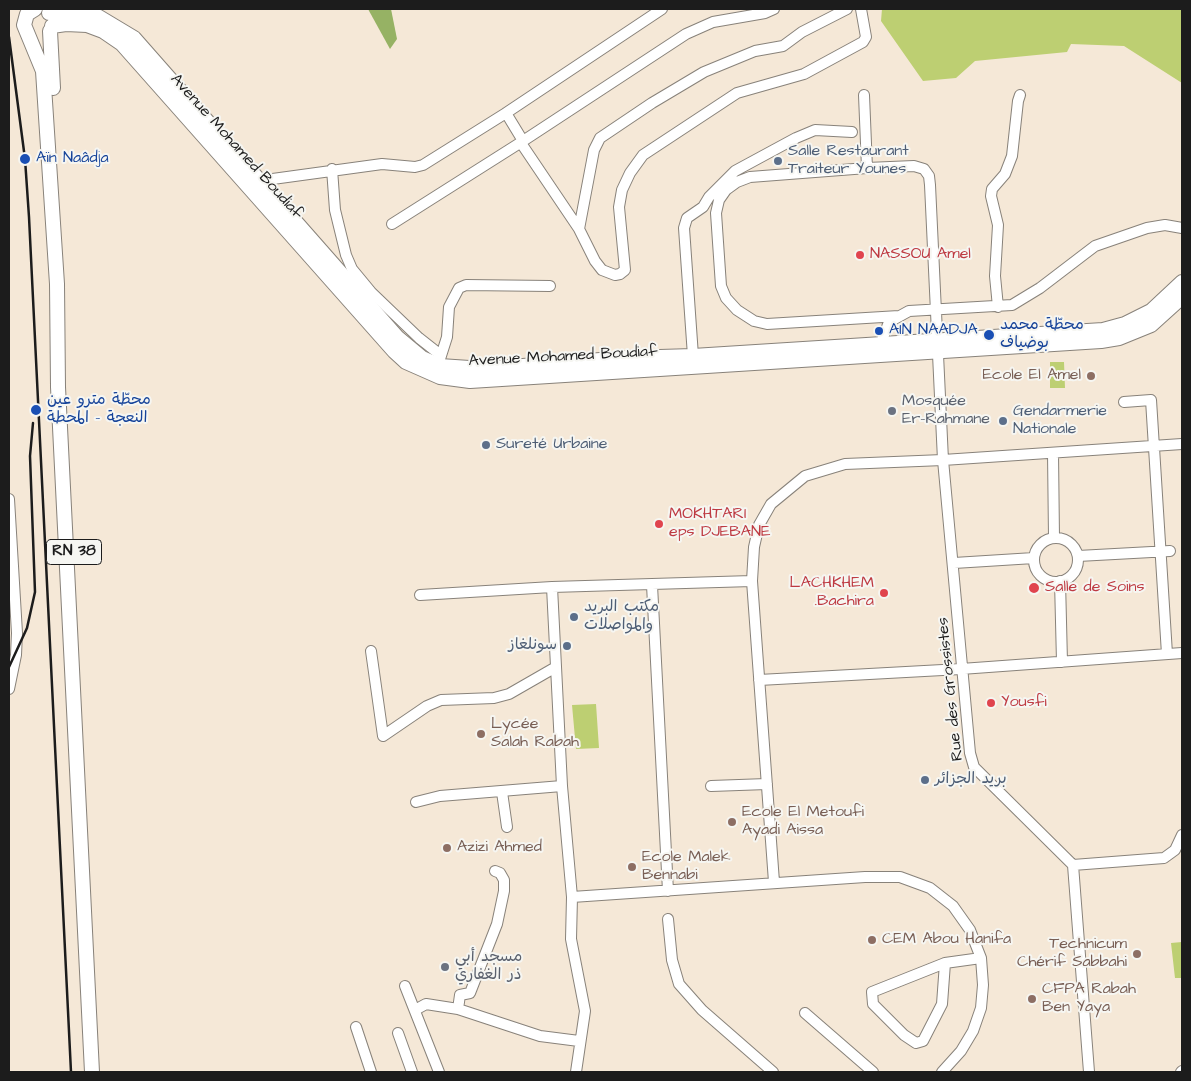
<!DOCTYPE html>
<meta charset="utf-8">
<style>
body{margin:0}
#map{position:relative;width:1191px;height:1081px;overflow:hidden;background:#f5e8d7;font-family:"Architects Daughter",sans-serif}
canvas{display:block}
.frame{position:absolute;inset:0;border:10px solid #1c1c1c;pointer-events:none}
</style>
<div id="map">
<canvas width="1191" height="1081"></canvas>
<div class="frame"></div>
</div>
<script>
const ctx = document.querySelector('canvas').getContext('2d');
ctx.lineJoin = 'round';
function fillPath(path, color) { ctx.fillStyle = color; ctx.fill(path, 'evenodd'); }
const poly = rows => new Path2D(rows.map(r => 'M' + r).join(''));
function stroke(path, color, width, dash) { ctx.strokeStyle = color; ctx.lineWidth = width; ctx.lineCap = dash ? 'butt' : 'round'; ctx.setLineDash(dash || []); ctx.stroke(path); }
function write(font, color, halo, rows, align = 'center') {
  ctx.font = font + ' "Architects Daughter","Playpen Sans Arabic",sans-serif'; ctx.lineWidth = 4; ctx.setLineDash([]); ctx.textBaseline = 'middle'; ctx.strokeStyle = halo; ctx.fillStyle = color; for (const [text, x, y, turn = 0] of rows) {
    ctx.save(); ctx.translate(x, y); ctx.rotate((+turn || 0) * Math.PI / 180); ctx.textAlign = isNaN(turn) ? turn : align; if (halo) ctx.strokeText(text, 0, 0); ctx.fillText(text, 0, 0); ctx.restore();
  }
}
const green = poly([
 [882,9,1182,9,1182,83,1124,46,1071,44,1067,52,975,61,956,78,923,81,881,21],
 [1050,362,1064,362,1065,388,1050,388],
 [596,704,599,748,576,749,572,705],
 [1182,942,1182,978,1175,978,1171,943]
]);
const forest = poly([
 [368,9,391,9,397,39,390,49]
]);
const minor = poly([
 [864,95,867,168,914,166,924,169,929,176,930,185,943,460,970,753,974,767,1073,865,1089,1072],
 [506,113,523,141],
 [521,143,579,229,595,261,602,270,615,275,620,274,625,270,619,207,622,190,630,173,643,155,737,93,804,74,863,42,866,37,861,9],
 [867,168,750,177,737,182,726,190,719,200,716,213,721,286,726,298,737,310,754,321,767,324,899,316],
 [332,169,335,210,346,255,352,269,371,292,419,338,438,353,440,370],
 [258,181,382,164,415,167,423,165,506,113,662,9],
 [392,224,523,141,686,34,713,22,765,13,774,9],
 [579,229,594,150,600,138,652,103,704,72,755,51,783,46,802,32,847,9],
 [998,307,995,276,998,225,991,196,992,189,1005,174,1012,156,1018,101,1020,95],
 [881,343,889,322,909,311,1012,305,1040,288,1095,246,1147,228,1165,225,1182,228],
 [693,356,684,228,687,218,703,207,709,197,735,171,796,138,815,130,852,132],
 [440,359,447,337,449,307,459,288,466,285,550,286],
 [1124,402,1151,400,1167,654],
 [1053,453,1054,538],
 [9,499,17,633,16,655,9,689],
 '1034 560a22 22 0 1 1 44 0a22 22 0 1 1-44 0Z',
 [1078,556,1170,551],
 [954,563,1034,558],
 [1060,581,1062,662],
 [652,585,668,891],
 [552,587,562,786,572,897,571,939,585,1011,576,1072],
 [420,595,552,587,752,581],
 [371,651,383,736,427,706,441,700,494,698,509,694,556,667],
 [759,680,961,669,1182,653],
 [711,786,767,784],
 [502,792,507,827],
 [416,802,440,796,562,786],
 [1073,865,1164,858,1175,850,1182,835],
 [774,882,752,581,754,547,759,525,771,504,805,476,845,464,943,460,1182,444],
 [572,897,865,877,900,877,930,888,953,906,970,930,981,958,983,985,981,1008,973,1031,961,1051,942,1072],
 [668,919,672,960,679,984,702,1010,773,1072],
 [945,963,942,1004,923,1041,916,1043,904,1035,873,1004,872,992,945,963,981,958],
 [405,986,439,1072],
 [458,1009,460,995,470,993,497,924,504,891,504,880,500,873,495,871],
 [415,1010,426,1004,458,1009,540,1036,579,1041],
 [805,1013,873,1072],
 [356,1027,371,1072],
 [398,1033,412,1072],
 [1181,1072,1182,1071]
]);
const major = poly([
 [35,9,27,14,24,25,43,71,57,284,58,387,92,1072],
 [49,13,87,13,99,17,134,38,398,338,422,358,440,366,484,369,626,358,693,356,1103,330,1125,324,1151,311,1182,282],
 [52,26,66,24,87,25,103,31,122,44,394,351,406,362,440,377,470,381,1101,341,1119,338,1151,325,1182,297],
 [50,31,53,88]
]);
const rail = poly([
 [9,37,25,159,29,217,71,1072],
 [9,667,27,628,35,592,30,456,33,423]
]);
const markers = [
 [25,159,6,"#1a4fb4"],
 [778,161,5,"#5c6f8a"],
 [860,255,5,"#e0444e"],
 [879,331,5,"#1a4fb4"],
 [989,335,6,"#1a4fb4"],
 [1091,376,5,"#8d6e63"],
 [36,410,6,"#1a4fb4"],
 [892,411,5,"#6b7280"],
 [1003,421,5,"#5c6f8a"],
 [486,445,5,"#5c6f8a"],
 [659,524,5,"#e0444e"],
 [1034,588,6,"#e0444e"],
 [884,593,5,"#e0444e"],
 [574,617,5,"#5c6f8a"],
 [567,646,5,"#5c6f8a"],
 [991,703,5,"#e0444e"],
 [481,734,5,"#8d6e63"],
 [925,780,5,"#5c6f8a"],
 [732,822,5,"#8d6e63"],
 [447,848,5,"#8d6e63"],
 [632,867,5,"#8d6e63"],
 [872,940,5,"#8d6e63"],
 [1137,954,5,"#8d6e63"],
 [445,967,5,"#6b7280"],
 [1032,999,5,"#8d6e63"]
];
const shields = [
 [74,552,55]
];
const shieldNames = [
 ["RN 38",74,552]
];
const streetNames = [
 ["Avenue Mohamed Boudiaf",236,147,48],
 ["Avenue Mohamed Boudiaf",563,357,-3],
 ["Rue des Grossistes",951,689,-96]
];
const serviceNames = [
 ["Salle Restaurant",788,152],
 ["Traiteur Younes",788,170],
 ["Gendarmerie",1013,412],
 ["Nationale",1013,430],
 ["Sureté Urbaine",496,445],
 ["مكتب البريد",584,608],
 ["والمواصلات",584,626],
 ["سونلغاز",557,646,"right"],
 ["بريد الجزائر",935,780]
];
const transitNames = [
 ["Aïn Naâdja",36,159],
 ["محطّة محمد",1000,326],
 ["بوضياف",1000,344],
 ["AIN NAADJA",889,331],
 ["محطّة مترو عين",47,401],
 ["النعجة – المحطة",47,419]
];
const healthNames = [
 ["NASSOU Amel",870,255],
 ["MOKHTARI",669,515],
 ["eps DJEBANE",669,533],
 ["LACHKHEM",874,584,"right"],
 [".Bachira",874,602,"right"],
 ["Salle de Soins",1045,588],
 ["Yousfi",1001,703]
];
const educationNames = [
 ["Ecole El Amel",1081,376,"right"],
 ["Lycée",491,725],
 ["Salah Rabah",491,743],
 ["Ecole El Metoufi",742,813],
 ["Ayadi Aissa",742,831],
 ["Azizi Ahmed",457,848],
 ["Ecole Malek",642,858],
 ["Bennabi",642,876],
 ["CEM Abou Hanifa",882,940],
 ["Technicum",1127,945,"right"],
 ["Chérif Sabbahi",1127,963,"right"],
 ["CFPA Rabah",1042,990],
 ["Ben Yaya",1042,1008]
];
const worshipNames = [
 ["Mosquée",902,402],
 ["Er-Rahmane",902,420],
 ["مسجد أبي",455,958],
 ["ذر الغفاري",455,976]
];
fillPath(green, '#bdcf72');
fillPath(forest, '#96b264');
stroke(minor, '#88827a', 12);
stroke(major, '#88827a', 16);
stroke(minor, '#fff', 10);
stroke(major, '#fff', 14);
stroke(rail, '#1c1c1c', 2.5);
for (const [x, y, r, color] of markers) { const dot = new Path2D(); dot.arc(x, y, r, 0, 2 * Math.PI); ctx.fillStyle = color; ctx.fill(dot); stroke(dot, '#f6f6f2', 2); }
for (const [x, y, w] of shields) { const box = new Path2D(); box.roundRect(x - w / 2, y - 12.5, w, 25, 4); ctx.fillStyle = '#f6f6f2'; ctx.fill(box); stroke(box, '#1c1c1c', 1); }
write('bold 15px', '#1c1c1c', null, shieldNames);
write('16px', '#1c1c1c', '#f6f6f2', streetNames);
write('16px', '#4e5e75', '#f6f6f2', serviceNames, 'left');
write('16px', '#164399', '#f6f6f2', transitNames, 'left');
write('16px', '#be3a42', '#f6f6f2', healthNames, 'left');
write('16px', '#785e54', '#f6f6f2', educationNames, 'left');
write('16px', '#5b616d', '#f6f6f2', worshipNames, 'left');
</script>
